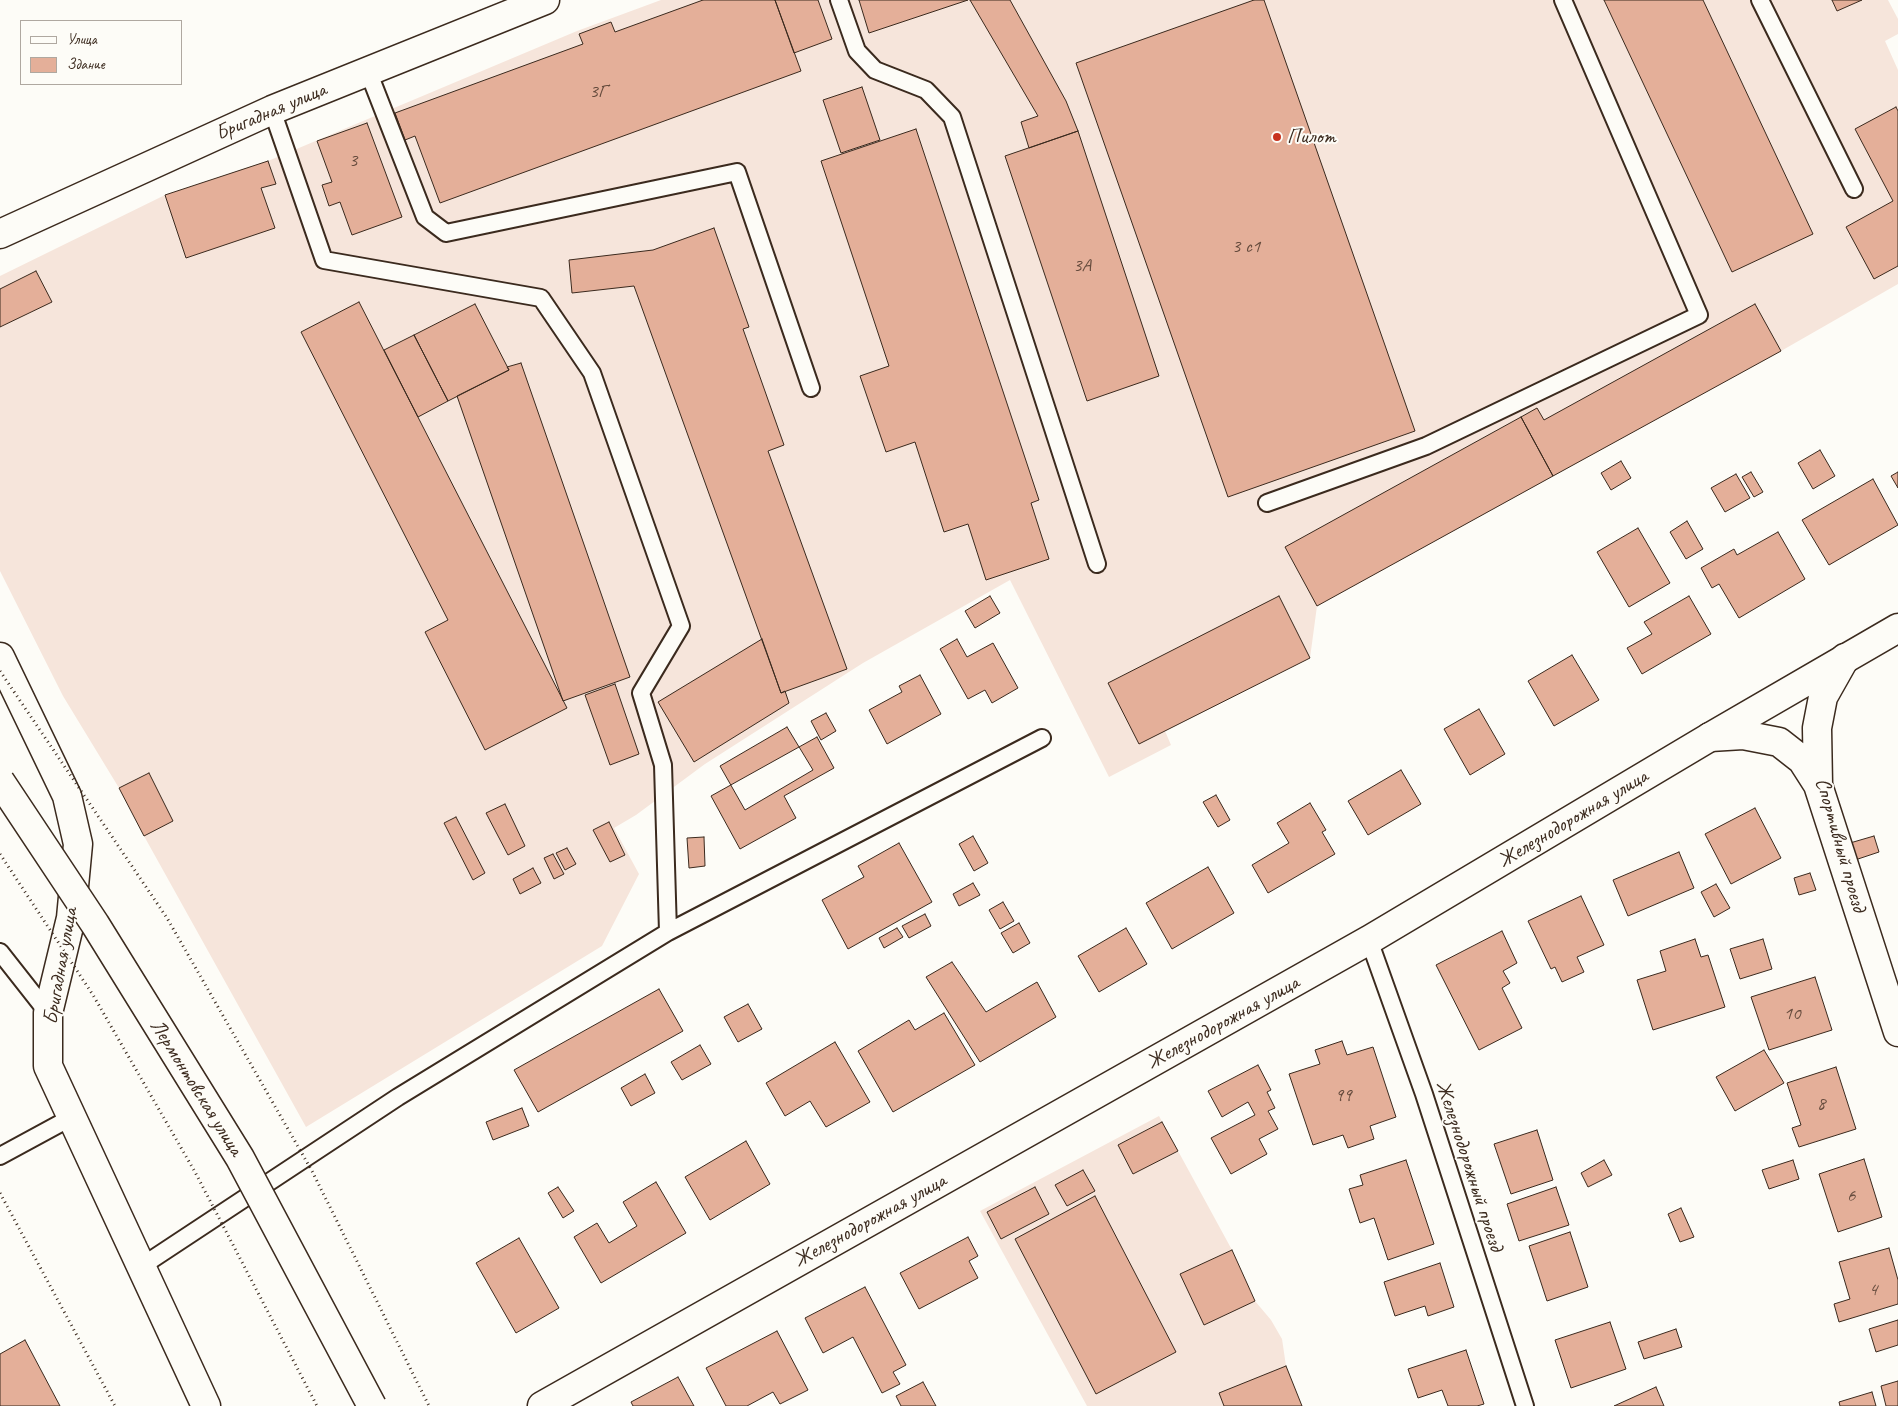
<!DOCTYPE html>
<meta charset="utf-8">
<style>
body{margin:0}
#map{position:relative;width:1898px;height:1406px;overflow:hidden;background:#fdfcf7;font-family:Caveat,sans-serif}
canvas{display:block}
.legend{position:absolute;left:20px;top:20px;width:162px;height:65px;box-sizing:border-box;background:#fdfcf7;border:1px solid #afa8a0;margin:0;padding:6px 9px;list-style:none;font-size:15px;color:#3b2a1e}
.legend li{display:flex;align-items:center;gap:10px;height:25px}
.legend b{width:25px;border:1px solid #afa8a0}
</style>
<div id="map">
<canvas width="1898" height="1406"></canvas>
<ul class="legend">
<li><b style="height:6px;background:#fdfcf7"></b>Улица</li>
<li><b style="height:14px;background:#e4af99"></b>Здание</li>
</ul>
</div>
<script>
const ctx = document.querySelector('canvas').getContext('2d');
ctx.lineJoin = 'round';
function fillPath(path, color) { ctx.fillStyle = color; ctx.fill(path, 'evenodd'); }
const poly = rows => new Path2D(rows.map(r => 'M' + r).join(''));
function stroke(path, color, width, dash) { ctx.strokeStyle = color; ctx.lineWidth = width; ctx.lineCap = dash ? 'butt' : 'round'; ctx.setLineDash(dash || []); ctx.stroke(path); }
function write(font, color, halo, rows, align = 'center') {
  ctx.font = font + ' Caveat,sans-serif'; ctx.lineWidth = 4; ctx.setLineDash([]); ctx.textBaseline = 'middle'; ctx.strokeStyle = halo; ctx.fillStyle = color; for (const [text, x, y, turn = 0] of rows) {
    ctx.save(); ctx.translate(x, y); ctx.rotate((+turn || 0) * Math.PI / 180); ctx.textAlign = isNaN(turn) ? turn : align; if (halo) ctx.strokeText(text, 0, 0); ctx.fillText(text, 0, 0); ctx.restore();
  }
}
const built = poly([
 [661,0,1888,0,1898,19,1898,34,1885,41,1898,70,1898,284,1781,351,1317,606,1310,658,1165,731,1171,745,1109,777,1010,580,863,663,705,764,636,815,614,828,639,874,602,946,306,1127,144,836,119,788,63,696,0,571,0,276,165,195,268,161,577,31],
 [1159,1116,1232,1250,1255,1301,1271,1320,1282,1339,1286,1366,1302,1406,1087,1406,980,1211]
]);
const building = poly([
 [703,0,775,0,801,71,440,203,415,136,405,140,395,113,583,44,579,34,611,22,615,32,703,0],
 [775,0,818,0,832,39,794,53,775,0],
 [859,0,968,0,869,33,859,0],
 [970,0,1010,0,1066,101,1078,131,1029,148,1021,122,1038,116,970,0],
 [1254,0,1264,0,1415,431,1228,497,1076,63,1254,0],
 [1604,0,1703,0,1813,234,1732,272,1604,0],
 [1832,0,1862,0,1837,11,1832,0],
 [862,87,880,140,841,153,823,100,862,87],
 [1896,107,1898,111,1898,266,1874,279,1846,227,1893,201,1855,129,1896,107],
 [367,123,402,217,352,235,340,202,329,206,322,185,332,182,317,141,367,123],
 [916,129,1039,500,1031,503,1049,559,986,580,968,524,944,532,915,442,886,452,860,376,889,366,821,161,916,129],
 [1078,131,1159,376,1087,401,1005,156,1078,131],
 [268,161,276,184,261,188,275,228,186,258,165,195,268,161],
 [714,228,749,327,743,329,784,445,768,451,847,669,781,693,634,286,572,293,569,260,653,250,714,228],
 [36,271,52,302,0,327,0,289,36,271],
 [359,302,567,708,485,750,425,632,448,620,301,332,359,302],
 [475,304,509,370,448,401,414,335,475,304],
 [1755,304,1781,351,1553,476,1521,417,1537,408,1544,420,1755,304],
 [414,335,448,401,418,417,384,350,414,335],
 [521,363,630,677,563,701,457,396,509,370,507,367,521,363],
 [1521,417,1553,476,1317,606,1285,547,1521,417],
 [1820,450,1835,476,1813,489,1798,463,1820,450],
 [1621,461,1631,478,1611,490,1601,473,1621,461],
 [1751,472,1763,492,1754,497,1742,477,1751,472],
 [1898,472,1898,488,1891,476,1898,472],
 [1736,474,1750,498,1725,512,1711,488,1736,474],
 [1873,479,1898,525,1829,565,1802,520,1873,479],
 [1687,521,1703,549,1686,559,1670,532,1687,521],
 [1638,528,1670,583,1629,607,1597,552,1638,528],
 [1778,532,1805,579,1739,618,1719,584,1712,588,1701,568,1734,549,1737,555,1778,532],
 [990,596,1000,613,975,628,965,611,990,596],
 [1279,596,1310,658,1139,744,1108,683,1279,596],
 [1689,596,1711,634,1642,674,1627,648,1652,634,1644,622,1689,596],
 [762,639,781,693,785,691,789,703,694,762,658,702,762,639],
 [957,639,967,657,993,643,1018,688,992,703,985,690,968,699,940,649,957,639],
 [1572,655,1599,700,1554,726,1528,681,1572,655],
 [920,675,941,714,887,744,869,710,902,692,899,686,920,675],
 [615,684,639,754,610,765,585,695,615,684],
 [1479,709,1505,754,1470,775,1444,729,1479,709],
 [826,713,836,731,821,740,811,721,826,713],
 [787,727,813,770,745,810,720,766,787,727],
 [817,737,834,768,784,796,796,818,740,849,711,796,817,737],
 [1401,770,1421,804,1368,835,1348,801,1401,770],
 [149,773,173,821,144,836,119,788,149,773],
 [1216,795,1230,820,1218,827,1203,802,1216,795],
 [1310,803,1326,830,1322,832,1335,854,1268,893,1252,865,1289,843,1277,823,1310,803],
 [505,804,525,846,508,855,486,813,505,804],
 [1755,808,1781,858,1731,884,1705,834,1755,808],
 [456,817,485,873,473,880,444,823,456,817],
 [609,822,625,855,610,862,593,830,609,822],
 [973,836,988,863,974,871,959,844,973,836],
 [1874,836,1879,852,1855,860,1850,843,1874,836],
 [704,837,705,866,689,868,687,838,704,837],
 [899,843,932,902,848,949,822,900,864,877,858,866,899,843],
 [567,848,576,864,565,870,556,853,567,848],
 [1679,852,1694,888,1628,916,1613,880,1679,852],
 [553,854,564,874,554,879,544,858,553,854],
 [1208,867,1234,913,1172,949,1146,903,1208,867],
 [533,868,541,883,520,894,513,879,533,868],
 [1810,873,1816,890,1799,895,1794,878,1810,873],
 [973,883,980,895,959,906,953,894,973,883],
 [1716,884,1730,908,1714,917,1701,892,1716,884],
 [1581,896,1604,945,1577,957,1584,972,1562,982,1555,967,1551,969,1528,921,1581,896],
 [1003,902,1014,921,1000,929,989,910,1003,902],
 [925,914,931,926,909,938,902,926,925,914],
 [1019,923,1030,943,1013,953,1001,933,1019,923],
 [897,928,903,937,884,948,879,938,897,928],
 [1126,928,1147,964,1099,992,1078,956,1126,928],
 [1502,931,1517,963,1503,971,1510,983,1502,988,1522,1028,1479,1050,1436,965,1502,931],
 [1695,939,1701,957,1708,955,1725,1007,1653,1030,1637,980,1666,971,1660,951,1695,939],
 [1763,939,1772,969,1740,979,1730,949,1763,939],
 [952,962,986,1012,1037,982,1056,1017,980,1062,926,977,952,962],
 [1815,977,1832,1030,1769,1050,1751,997,1815,977],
 [659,989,683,1031,538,1112,514,1070,659,989],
 [748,1004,762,1029,738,1042,724,1017,748,1004],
 [944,1013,975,1065,893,1112,858,1051,909,1020,915,1030,944,1013],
 [1342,1041,1347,1055,1373,1047,1396,1117,1370,1126,1374,1139,1348,1148,1343,1135,1313,1145,1289,1074,1320,1064,1315,1050,1342,1041],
 [835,1042,870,1102,826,1127,810,1101,785,1116,766,1083,835,1042],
 [700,1045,711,1064,682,1080,671,1062,700,1045],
 [1764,1050,1784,1083,1735,1111,1716,1077,1764,1050],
 [1258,1065,1271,1090,1267,1092,1275,1108,1268,1111,1278,1129,1259,1139,1267,1154,1231,1174,1211,1138,1255,1115,1248,1102,1222,1117,1208,1091,1258,1065],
 [1836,1067,1856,1129,1799,1147,1792,1128,1801,1125,1787,1083,1836,1067],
 [645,1074,655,1093,631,1106,621,1088,645,1074],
 [522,1108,529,1126,493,1140,486,1122,522,1108],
 [1162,1122,1178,1151,1133,1174,1118,1145,1162,1122],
 [1537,1130,1553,1180,1511,1194,1494,1144,1537,1130],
 [746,1141,770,1184,710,1220,685,1177,746,1141],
 [1864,1159,1882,1217,1838,1232,1819,1174,1864,1159],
 [1406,1160,1434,1244,1388,1260,1374,1218,1360,1223,1349,1189,1363,1185,1360,1175,1406,1160],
 [1604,1160,1612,1175,1588,1187,1581,1173,1604,1160],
 [1793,1160,1799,1179,1769,1189,1762,1170,1793,1160],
 [1083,1170,1095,1191,1067,1206,1055,1185,1083,1170],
 [656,1182,686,1233,601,1283,574,1237,597,1223,609,1243,637,1226,623,1202,656,1182],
 [558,1187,574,1211,563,1218,548,1193,558,1187],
 [1035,1187,1049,1214,1001,1239,987,1212,1035,1187],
 [1556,1187,1569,1225,1519,1241,1507,1204,1556,1187],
 [1095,1196,1176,1352,1096,1394,1015,1239,1095,1196],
 [1681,1208,1694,1237,1680,1242,1668,1214,1681,1208],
 [1570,1232,1588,1287,1547,1301,1529,1246,1570,1232],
 [968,1237,978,1256,969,1261,978,1278,919,1309,900,1273,968,1237],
 [519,1238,559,1308,516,1333,476,1263,519,1238],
 [1889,1248,1898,1280,1898,1304,1839,1322,1834,1304,1850,1299,1839,1262,1889,1248],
 [1232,1250,1255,1301,1204,1325,1180,1274,1232,1250],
 [1440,1263,1454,1307,1428,1316,1425,1306,1395,1316,1384,1282,1440,1263],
 [865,1287,906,1365,893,1372,900,1384,882,1393,853,1337,823,1353,805,1318,865,1287],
 [1898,1320,1898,1345,1876,1352,1869,1329,1898,1320],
 [1610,1322,1626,1369,1571,1388,1555,1340,1610,1322],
 [1676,1329,1682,1347,1644,1359,1638,1342,1676,1329],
 [777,1331,808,1390,780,1404,773,1392,747,1406,726,1406,706,1368,777,1331],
 [25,1340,60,1406,0,1406,0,1354,25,1340],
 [1466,1350,1484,1404,1477,1406,1448,1406,1442,1390,1418,1398,1408,1369,1466,1350],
 [1286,1366,1302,1406,1224,1406,1219,1393,1286,1366],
 [678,1377,694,1406,633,1406,631,1402,678,1377],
 [1898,1381,1898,1406,1886,1406,1881,1386,1898,1381],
 [923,1382,936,1406,901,1406,896,1396,923,1382],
 [1656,1387,1664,1406,1614,1406,1656,1387],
 [1872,1392,1876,1406,1840,1406,1839,1402,1872,1392]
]);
const path = poly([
 [0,1193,115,1406]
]);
const lane = poly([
 [839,0,857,51,875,70,926,90,952,117,1097,564],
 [1760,0,1854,189],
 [368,71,425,217,446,233,737,172,811,388],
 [272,110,324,260,541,298,592,373,681,626,641,693,663,765,668,932],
 [1267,503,1426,446,1699,315,1563,0],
 [1369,940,1424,1094,1525,1406],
 [0,952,48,1013],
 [0,1156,72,1117],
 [142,1266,398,1097,668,932,1042,738]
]);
const street = poly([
 [0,234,272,110,545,0],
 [0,657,67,796,78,844,71,918,48,1013,48,1066,206,1406],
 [1845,658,1823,697,1817,728,1818,785,1898,1032],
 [1710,737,1743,735,1779,742,1802,760,1818,785]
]);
const secondary = poly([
 [542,1406,1369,940,1710,737,1898,628]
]);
const pathBridge = poly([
 [0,671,167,918,312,1171,429,1406],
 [0,854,93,995,195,1172,317,1406]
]);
const primaryBridge = poly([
 [0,781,95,924,240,1158,372,1406]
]);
const markers = [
 [1277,137,5,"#c8321e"]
];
const numberNames = [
 ["3Г",598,92],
 ["3",353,161],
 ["3 с1",1246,247],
 ["3А",1082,266],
 ["10",1792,1014],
 ["99",1343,1096],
 ["8",1821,1104],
 ["6",1851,1196],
 ["4",1873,1290]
];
const streetNames = [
 ["Бригадная улица",271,112,-23],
 ["Железнодорожная улица",1573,819,-31],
 ["Спортивный проезд",1840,845,74],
 ["Бригадная улица",61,966,-80],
 ["Железнодорожная улица",1223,1023,-29],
 ["Лермонтовская улица",196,1088,58],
 ["Железнодорожный проезд",1469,1166,72],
 ["Железнодорожная улица",870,1221,-29]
];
const poiNames = [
 ["Пилот",1287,137]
];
fillPath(built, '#f6e5db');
fillPath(building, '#e4af99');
stroke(building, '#3b2a1e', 1);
stroke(lane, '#3b2a1e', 20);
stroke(street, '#3b2a1e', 31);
stroke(secondary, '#3b2a1e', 31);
stroke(path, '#3b2a1e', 3, [1, 4]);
stroke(lane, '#fdfcf7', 16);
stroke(street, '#fdfcf7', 28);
stroke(secondary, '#fdfcf7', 28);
stroke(primaryBridge, '#3b2a1e', 31, []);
stroke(pathBridge, '#3b2a1e', 3, [1, 4]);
stroke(primaryBridge, '#fdfcf7', 28);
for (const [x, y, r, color] of markers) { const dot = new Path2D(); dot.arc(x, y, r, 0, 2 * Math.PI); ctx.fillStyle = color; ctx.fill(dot); stroke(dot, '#fdfcf7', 2); }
write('19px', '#654b3d', null, numberNames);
write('21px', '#3b2a1e', '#fdfcf7', streetNames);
write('21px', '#3b2a1e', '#fdfcf7', poiNames, 'left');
</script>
